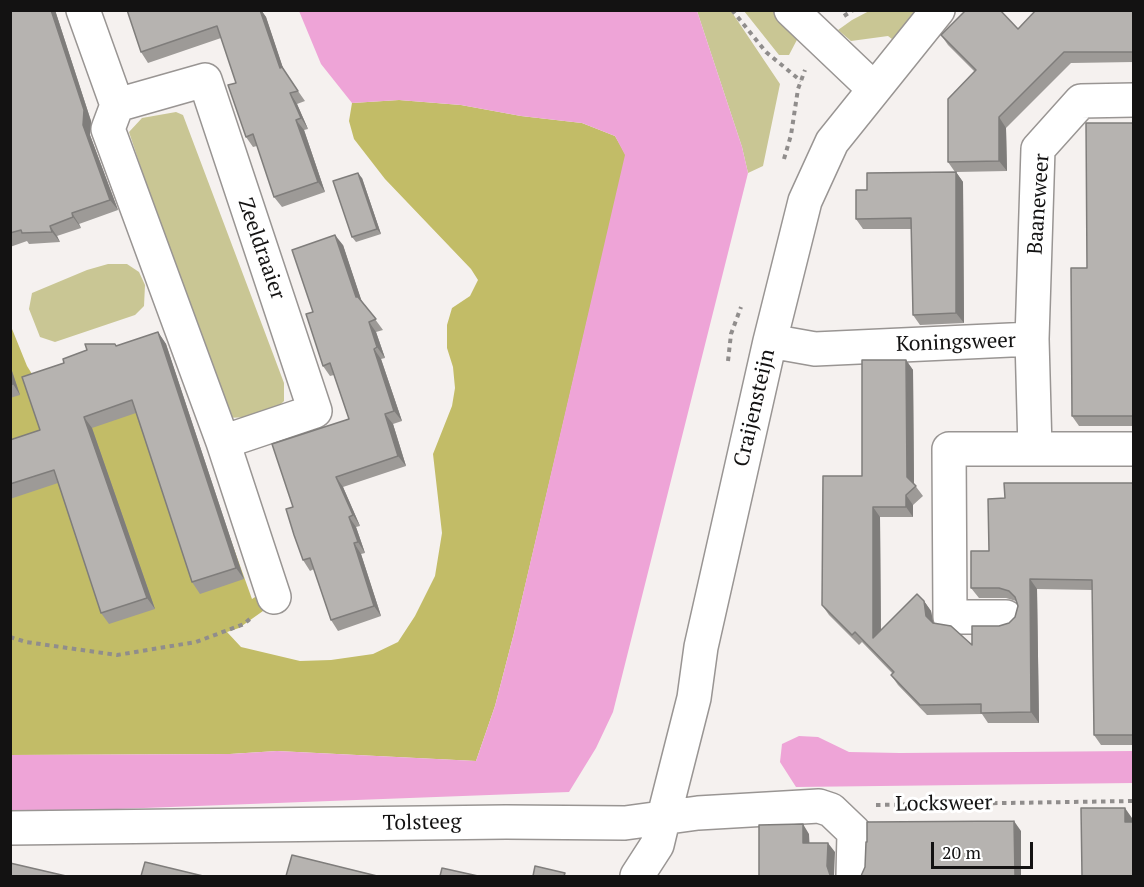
<!DOCTYPE html>
<style>
body{margin:0}
#map{position:relative;width:1144px;height:887px;overflow:hidden;background:#f5f1ef;font-family:"PT Serif",serif}
canvas{display:block}
.frame{position:absolute;inset:0;border:12px solid #131212;pointer-events:none}
.scale{position:absolute;left:931px;top:842px;width:102px;height:27px;box-sizing:border-box;border:3px solid #131212;border-top:0;padding-left:8px;font-size:18px;line-height:21px;white-space:nowrap;color:#131212;-webkit-text-stroke:4px #fff;paint-order:stroke}
</style>
<div id="map">
<canvas width="1144" height="887"></canvas>
<div class="frame"></div>
<div class="scale">20 m</div>
</div>
<script>
const ctx = document.querySelector('canvas').getContext('2d');
ctx.lineJoin = 'round';
function fillPath(path, color) { ctx.fillStyle = color; ctx.fill(path, 'evenodd'); }
const poly = rows => new Path2D(rows.map(r => 'M' + r).join(''));
function stroke(path, color, width, dash) { ctx.strokeStyle = color; ctx.lineWidth = width; ctx.lineCap = dash ? 'butt' : 'round'; ctx.setLineDash(dash || []); ctx.stroke(path); }
function write(font, color, halo, rows, align = 'center') {
  ctx.font = font + ' "PT Serif",serif'; ctx.lineWidth = 6; ctx.setLineDash([]); ctx.textBaseline = 'middle'; ctx.strokeStyle = halo; ctx.fillStyle = color; for (const [text, x, y, turn = 0] of rows) {
    ctx.save(); ctx.translate(x, y); ctx.rotate((+turn || 0) * Math.PI / 180); ctx.textAlign = isNaN(turn) ? turn : align; if (halo) ctx.strokeText(text, 0, 0); ctx.fillText(text, 0, 0); ctx.restore();
  }
}
const green = poly([
 [871,10,916,10,916,11,892,39,888,36,851,41,838,30,852,20],
 [697,11,731,11,780,84,763,166,748,173,742,147],
 [744,11,773,11,800,34,789,55,779,55],
 [176,112,183,115,284,383,284,401,275,410,252,417,224,418,129,132,142,118],
 [108,264,127,264,139,272,145,285,144,306,135,315,55,342,40,337,29,309,32,293,87,270]
]);
const forest = poly([
 [399,100,461,105,521,116,582,123,615,136,626,155,514,633,495,706,476,761,277,751,230,754,11,755,10,324,27,366,32,374,158,337,252,599,266,590,270,606,239,628,227,632,241,647,300,661,331,660,373,654,398,642,415,616,435,576,442,533,433,454,452,406,455,388,453,367,447,348,447,325,452,308,470,296,478,280,471,269,385,179,354,139,349,121,352,103]
]);
const water = poly([
 [299,11,697,11,742,147,748,173,613,712,596,748,569,792,11,813,11,755,230,754,277,751,476,761,495,706,514,633,625,155,615,136,582,123,521,116,461,105,399,100,352,103,321,64],
 [799,736,818,737,849,752,900,753,1133,751,1133,783,796,787,780,762,782,744]
]);
const path = poly([
 [732,10,766,52,801,81],
 [844,16,853,10],
 [784,159,791,135,798,89,805,70],
 [728,361,731,334,741,307],
 [10,637,26,642,117,655,196,642,244,624,251,618],
 [876,805,1134,801]
]);
const minor = poly([
 [83,10,117,105,108,129,223,442,274,597],
 [791,10,873,88],
 [117,105,205,80,315,411,223,442],
 [1032,339,1038,149,1081,101,1134,100],
 [770,341,815,349,1032,339,1035,449],
 [1006,617,950,617,949,449,1134,449],
 [10,828,506,822,625,823,698,813,819,806,831,810,854,832,853,876],
 [637,876,657,845,664,816,694,698,701,647,770,341,805,201,832,142,938,10]
]);
const wall = poly([
 [10,10,55,10,91,121,90,135,118,210,79,224,81,228,57,236,60,242,29,244,27,241,10,247],
 [127,10,261,10,266,17,284,71,305,101,297,104,308,129,304,130,325,192,282,207,274,197,257,146,253,147,246,137,236,83,221,38,148,63,141,52],
 [1134,10,1134,62,1071,63,1006,128,1007,171,956,172,963,182,964,323,920,325,913,315,911,229,863,229,856,219,867,190,955,172,948,162,975,72,948,45,941,35,1018,29],
 [1134,123,1134,426,1079,426,1072,416,1087,268],
 [362,178,381,234,356,242,352,237],
 [343,245,361,300,383,330,376,332,385,358,381,359,402,421,393,424,406,466,343,487,360,526,356,527,365,553,361,554,381,616,338,631,331,620,314,569,310,571,303,560,293,507,349,419,334,375,330,376,323,366,313,312],
 [158,332,166,344,244,579,200,594,192,582,136,413,92,428,155,609,109,624,101,613,58,483,10,499,10,440,40,430,64,363,115,344,117,346],
 [906,360,913,370,914,484,923,496,913,505,913,517,880,517,881,631,924,601,931,611,933,623,972,645,999,626,1009,623,1015,617,1018,606,1016,601,1006,598,979,598,971,588,989,551,1005,498,1134,483,1134,745,1101,745,1094,735,1093,590,1037,589,1039,723,988,723,982,714,927,715,898,685,891,675,893,674,862,642,859,645,829,615,822,605,862,476],
 [10,365,20,395,10,398]
]);
const shadedWall = poly([
 [51,10,55,10,91,121,90,135,118,210,110,200,83,125],
 [260,10,261,10,266,17,284,71,305,101,284,71,280,68],
 [290,93,297,104,308,129,301,118],
 [999,117,1006,128,1007,171,999,161],
 [296,120,304,130,325,192,318,182],
 [956,172,963,182,964,323,956,313],
 [358,173,362,178,381,234,377,229],
 [72,213,79,224,81,228,73,217],
 [50,226,57,236,60,242,52,232],
 [335,235,343,245,364,308,356,297],
 [369,322,376,332,385,358,377,347],
 [158,332,166,344,244,579,236,568],
 [374,349,381,359,402,421,394,411],
 [906,360,913,370,914,487,907,477],
 [10,365,20,395,13,384,10,376],
 [385,414,393,424,406,466,398,456],
 [84,417,92,428,155,609,147,598],
 [336,477,343,487,360,526,353,515],
 [906,495,913,505,913,517,906,507],
 [873,507,880,517,881,648,873,638],
 [349,517,356,527,365,553,358,542],
 [354,543,361,554,381,616,374,606],
 [1030,579,1037,589,1039,723,1031,712],
 [924,601,931,611,934,626,926,616],
 [1125,808,1132,818,1132,832,1125,822],
 [1014,821,1021,831,1021,876,1015,876],
 [803,824,809,834,810,853,803,843],
 [828,843,835,852,834,876,831,876,830,875,827,866]
]);
const building = poly([
 [10,10,51,10,84,110,83,125,110,200,72,213,73,217,50,226,52,232,22,233,21,230,10,233,10,10],
 [127,10,260,10,280,68,282,67,298,91,290,93,301,118,296,120,318,182,274,197,253,134,246,137,228,85,236,83,217,26,141,52,127,10],
 [966,10,1000,10,1018,29,1036,10,1134,10,1134,52,1064,52,999,117,999,161,948,162,948,99,976,70,941,35,966,10],
 [1086,123,1134,123,1134,416,1072,416,1071,268,1087,268,1086,123],
 [956,172,956,313,913,315,911,218,856,219,856,190,867,190,867,173,956,172],
 [358,173,377,229,352,237,333,181,358,173],
 [335,235,356,297,358,297,376,319,369,322,377,347,374,349,394,411,385,414,398,456,336,477,353,515,349,517,358,542,354,543,374,606,331,620,310,558,303,560,294,535,286,509,293,507,272,444,349,419,330,363,323,366,306,314,313,312,292,250,335,235],
 [158,332,236,568,192,582,132,400,84,417,147,598,101,613,54,470,10,484,10,440,40,430,22,377,64,363,63,359,87,350,85,344,115,344,116,346,158,332],
 [862,360,906,360,907,477,916,486,906,495,906,507,873,507,873,638,917,594,924,601,926,616,933,623,951,626,972,645,972,626,999,626,1009,623,1015,617,1018,606,1015,597,1009,591,999,588,971,588,971,551,989,551,988,499,1005,498,1004,483,1134,483,1134,735,1094,735,1092,580,1030,579,1031,712,981,713,981,704,920,705,891,675,894,672,855,632,852,635,822,605,823,476,862,476,862,360],
 [10,376,13,384,10,385,10,376],
 [1081,808,1125,808,1125,822,1134,822,1134,876,1082,876,1081,808],
 [1014,821,1015,876,861,876,865,867,866,842,867,842,867,822,1014,821],
 [803,824,803,843,828,843,827,866,830,875,831,876,759,876,759,825,803,824],
 [292,855,377,876,286,876,292,855],
 [145,862,203,876,141,876,145,862],
 [10,863,66,876,10,876,10,863],
 [535,866,565,873,564,876,533,876,535,866],
 [442,868,478,876,440,876,442,868]
]);
const streetNames = [
 ["Baaneweer",1039,204,-86],
 ["Zeeldraaier",261,249,71],
 ["Koningsweer",956,343,-2],
 ["Craijensteijn",755,408,-77],
 ["Locksweer",944,804,-1],
 ["Tolsteeg",422,823,-1]
];
fillPath(green, '#c9c694');
fillPath(forest, '#c2bc67');
fillPath(water, '#eea4d7');
stroke(minor, '#999593', 36);
stroke(path, '#908d8c', 4, [4.5, 4.5]);
stroke(minor, '#fff', 33);
fillPath(wall, '#9d9a97');
fillPath(shadedWall, '#7f7d7b');
fillPath(building, '#b6b3b0');
stroke(building, '#7f7d7b', 1.5);
write('21px', '#131212', '#fff', streetNames);
</script>
